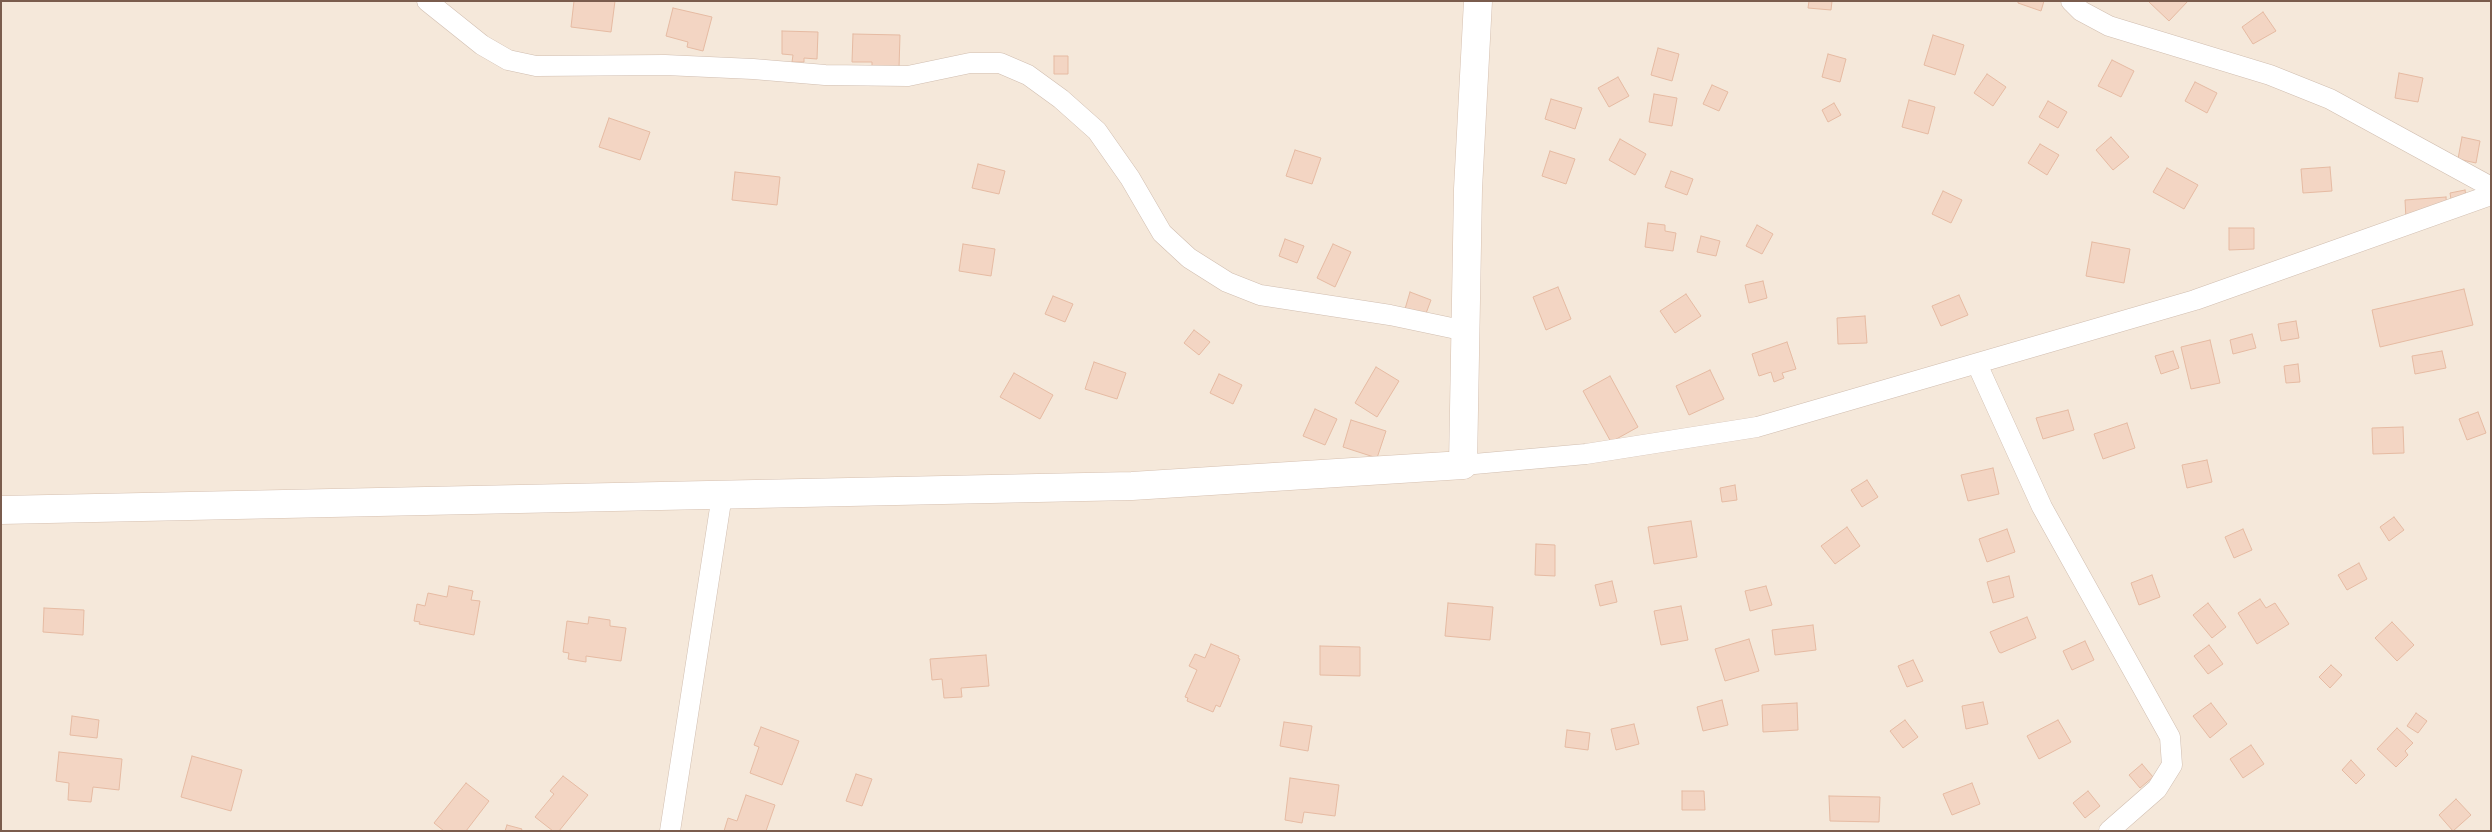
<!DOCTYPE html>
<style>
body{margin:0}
#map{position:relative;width:2492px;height:832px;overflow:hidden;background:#fdf6ec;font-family:"Golos Text",sans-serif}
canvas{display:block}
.frame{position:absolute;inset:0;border:2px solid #7a5c4d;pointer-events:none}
</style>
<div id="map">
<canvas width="2492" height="832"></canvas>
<div class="frame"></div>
</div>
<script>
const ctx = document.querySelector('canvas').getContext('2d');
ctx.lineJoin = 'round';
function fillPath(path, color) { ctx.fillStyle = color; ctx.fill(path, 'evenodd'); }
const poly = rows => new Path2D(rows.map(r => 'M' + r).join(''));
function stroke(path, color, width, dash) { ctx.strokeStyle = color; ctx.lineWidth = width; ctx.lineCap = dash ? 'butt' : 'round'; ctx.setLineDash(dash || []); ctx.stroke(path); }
const residential = poly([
 [1,1,2491,1,2491,831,1,831]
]);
const building = poly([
 [574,1,615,1,611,32,571,27,574,1],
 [1809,1,1832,1,1831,10,1808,8,1809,1],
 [2018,1,2044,1,2041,11,2018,3,2018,1],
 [2148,1,2188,1,2169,21,2148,1],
 [673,8,712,17,703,51,687,47,688,42,666,36,673,8],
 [2263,12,2276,31,2253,44,2242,27,2263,12],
 [782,31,818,32,817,59,804,58,804,62,792,62,793,55,782,54,782,31],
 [853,34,900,35,899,68,872,68,872,62,852,62,853,34],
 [1933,35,1964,45,1955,75,1924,65,1933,35],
 [1658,48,1679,54,1672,81,1651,75,1658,48],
 [1828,54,1846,59,1840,82,1822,77,1828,54],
 [1054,56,1068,56,1068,74,1054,74,1054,56],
 [2112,60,2134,71,2121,97,2098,86,2112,60],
 [2399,73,2423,78,2418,102,2395,98,2399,73],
 [1987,74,2006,87,1993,106,1974,93,1987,74],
 [1618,77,1629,96,1609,107,1598,88,1618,77],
 [2195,82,2217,93,2207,113,2185,101,2195,82],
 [1712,85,1728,92,1719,111,1703,104,1712,85],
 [1654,94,1677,98,1672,126,1649,122,1654,94],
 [1551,99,1582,108,1575,129,1545,119,1551,99],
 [1909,100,1935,107,1928,134,1902,127,1909,100],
 [2048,101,2067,112,2058,128,2039,117,2048,101],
 [1834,103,1841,115,1828,122,1822,110,1834,103],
 [609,118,650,132,640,160,599,147,609,118],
 [2111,137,2129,157,2113,170,2096,150,2111,137],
 [2462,137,2480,141,2476,163,2458,159,2462,137],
 [1620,139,1646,154,1635,175,1609,160,1620,139],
 [2040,144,2059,155,2047,175,2028,163,2040,144],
 [1295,150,1321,158,1312,184,1286,176,1295,150],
 [1550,151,1575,159,1566,184,1542,176,1550,151],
 [978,164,1005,171,999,194,972,188,978,164],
 [2330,167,2332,191,2303,193,2301,169,2330,167],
 [2167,168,2198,185,2184,209,2153,192,2167,168],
 [1671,171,1693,179,1687,195,1665,187,1671,171],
 [735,172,780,177,777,205,732,200,735,172],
 [2465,190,2468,210,2453,212,2450,193,2465,190],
 [1943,191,1962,200,1951,223,1932,214,1943,191],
 [2446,197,2447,216,2406,219,2405,200,2446,197],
 [1648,223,1665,225,1665,231,1676,233,1673,251,1645,247,1648,223],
 [1757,225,1773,234,1762,254,1746,246,1757,225],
 [2229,228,2254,228,2254,249,2229,250,2229,228],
 [1701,236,1720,241,1716,256,1697,252,1701,236],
 [1285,239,1304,246,1297,263,1279,256,1285,239],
 [2092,242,2130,249,2124,283,2086,276,2092,242],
 [963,244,995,249,991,276,959,271,963,244],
 [1333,244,1351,252,1335,287,1317,278,1333,244],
 [1763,281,1767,298,1749,303,1745,285,1763,281],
 [1558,287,1571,319,1546,330,1533,297,1558,287],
 [2464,289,2473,325,2380,347,2372,310,2464,289],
 [1410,292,1431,300,1425,316,1405,309,1410,292],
 [1686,294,1701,316,1675,333,1660,311,1686,294],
 [1959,295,1968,315,1941,326,1932,306,1959,295],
 [1053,296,1073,304,1065,322,1045,314,1053,296],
 [1865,316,1867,343,1838,344,1837,318,1865,316],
 [2296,321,2299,338,2281,341,2278,324,2296,321],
 [1194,330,1210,342,1199,355,1184,343,1194,330],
 [2252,334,2256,348,2233,354,2230,340,2252,334],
 [2210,340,2220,383,2191,389,2181,347,2210,340],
 [1787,342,1796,369,1782,373,1784,378,1774,382,1771,372,1759,376,1752,354,1787,342],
 [2173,351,2179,368,2161,374,2155,356,2173,351],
 [2442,351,2446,368,2415,374,2412,356,2442,351],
 [1094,362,1126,373,1117,399,1085,389,1094,362],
 [2298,364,2300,382,2286,383,2284,366,2298,364],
 [1376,367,1399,381,1377,417,1355,403,1376,367],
 [1710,370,1724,399,1689,415,1676,386,1710,370],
 [1014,373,1053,395,1040,419,1000,397,1014,373],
 [1219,374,1242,385,1233,404,1210,393,1219,374],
 [1610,376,1638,427,1611,442,1583,391,1610,376],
 [1315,409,1337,419,1325,445,1303,436,1315,409],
 [2068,410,2074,430,2043,439,2036,418,2068,410],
 [2478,412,2486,433,2467,440,2459,419,2478,412],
 [1351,420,1386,431,1377,458,1343,447,1351,420],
 [2127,423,2135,448,2103,459,2094,434,2127,423],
 [2403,427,2404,453,2373,454,2372,428,2403,427],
 [2207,460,2212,482,2187,488,2182,465,2207,460],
 [1993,468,1999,494,1968,501,1961,475,1993,468],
 [1867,480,1878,497,1862,507,1851,490,1867,480],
 [1735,485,1737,500,1722,502,1720,488,1735,485],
 [2394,517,2404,530,2389,541,2380,527,2394,517],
 [1691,521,1697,557,1654,564,1648,527,1691,521],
 [1847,527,1860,546,1835,564,1821,546,1847,527],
 [2007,529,2015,552,1987,562,1979,539,2007,529],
 [2243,529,2252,550,2234,558,2225,537,2243,529],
 [1536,544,1555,545,1555,576,1535,575,1536,544],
 [2359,563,2367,579,2347,590,2338,575,2359,563],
 [2152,575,2160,597,2139,605,2131,583,2152,575],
 [2009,576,2014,597,1993,603,1987,582,2009,576],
 [1612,581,1617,602,1600,606,1595,585,1612,581],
 [449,586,473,591,471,600,480,601,474,635,419,624,420,622,414,621,417,604,425,606,428,593,447,597,449,586],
 [1766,586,1772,605,1750,611,1745,591,1766,586],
 [2260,599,2266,608,2275,603,2289,624,2257,644,2238,613,2260,599],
 [1448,603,1493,607,1490,640,1445,636,1448,603],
 [2208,603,2226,627,2212,638,2193,615,2208,603],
 [1681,606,1688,640,1661,645,1654,611,1681,606],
 [44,608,84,610,83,635,43,632,44,608],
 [589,617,610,620,610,626,626,628,621,661,586,656,586,662,568,659,569,653,563,652,567,621,588,624,589,617],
 [2027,617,2036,638,2001,653,1999,652,1990,632,2027,617],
 [2392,622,2414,645,2397,661,2375,638,2392,622],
 [1813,625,1816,650,1775,655,1772,630,1813,625],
 [1749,639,1759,671,1725,681,1715,649,1749,639],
 [2085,641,2094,660,2072,670,2063,651,2085,641],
 [1211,644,1239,656,1238,658,1240,659,1220,707,1216,705,1213,712,1187,701,1188,698,1185,697,1197,670,1189,666,1195,654,1205,658,1211,644],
 [2209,645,2223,664,2208,674,2194,656,2209,645],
 [1320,646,1360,647,1360,676,1320,675,1320,646],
 [986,655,989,686,961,688,962,697,944,698,942,679,932,680,930,659,986,655],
 [1913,660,1923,681,1907,687,1898,666,1913,660],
 [2331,665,2342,675,2330,688,2319,677,2331,665],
 [1722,700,1728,725,1703,731,1697,707,1722,700],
 [1983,702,1988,724,1966,729,1962,706,1983,702],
 [1797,703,1798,730,1763,732,1762,705,1797,703],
 [2211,703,2227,724,2210,738,2193,716,2211,703],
 [2416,713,2427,721,2418,733,2407,726,2416,713],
 [72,716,99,720,97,738,70,735,72,716],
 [1905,720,1918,737,1903,748,1890,731,1905,720],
 [2058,720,2071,742,2039,759,2027,736,2058,720],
 [1284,722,1312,726,1308,751,1280,746,1284,722],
 [1634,724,1639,744,1616,750,1611,729,1634,724],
 [761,727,799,741,782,785,750,773,759,747,754,745,761,727],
 [2397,728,2413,743,2405,751,2408,755,2396,767,2377,749,2397,728],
 [1567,730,1590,733,1588,750,1565,747,1567,730],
 [2251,745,2264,764,2243,778,2230,759,2251,745],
 [59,752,122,759,119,790,93,787,91,802,68,800,69,783,56,781,59,752],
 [192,756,242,770,231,811,181,797,192,756],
 [2351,760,2365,775,2356,784,2342,770,2351,760],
 [2142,764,2153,777,2140,788,2129,775,2142,764],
 [856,774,872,779,862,806,846,801,856,774],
 [563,776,588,795,559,831,553,831,535,817,554,794,550,791,563,776],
 [1290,778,1339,785,1335,816,1304,812,1302,823,1285,820,1290,778],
 [466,783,489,801,466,831,444,831,434,823,466,783],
 [1972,783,1980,804,1952,815,1943,794,1972,783],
 [1682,791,1704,791,1705,810,1682,810,1682,791],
 [2088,791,2100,806,2085,818,2073,803,2088,791],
 [746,795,775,805,766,831,724,831,728,818,737,821,746,795],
 [1829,796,1880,797,1879,822,1830,821,1829,796],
 [2456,799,2471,815,2453,831,2439,815,2456,799],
 [507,825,522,829,521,831,505,831,507,825]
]);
const street = poly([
 [427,1,482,45,508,60,536,66,665,65,753,69,825,75,908,76,970,63,1000,63,1028,75,1061,99,1097,131,1130,178,1162,233,1189,258,1227,282,1260,295,1390,315,1466,331],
 [2071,1,2081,11,2109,26,2270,75,2330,99,2491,187],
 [1977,364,2042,507,2170,737,2172,765,2157,789,2109,831],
 [1463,465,1586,454,1757,427,2195,300,2491,195],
 [670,831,722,495]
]);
const secondary = poly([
 [1,510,1132,486,1463,465,1468,189,1478,1]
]);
fillPath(residential, '#f5e8da');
fillPath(building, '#f3d5c3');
stroke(building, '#e6bba3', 1);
stroke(street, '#d1beb0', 21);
stroke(secondary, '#d6c0b0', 29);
stroke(street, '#fff', 20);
stroke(secondary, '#fff', 28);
</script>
